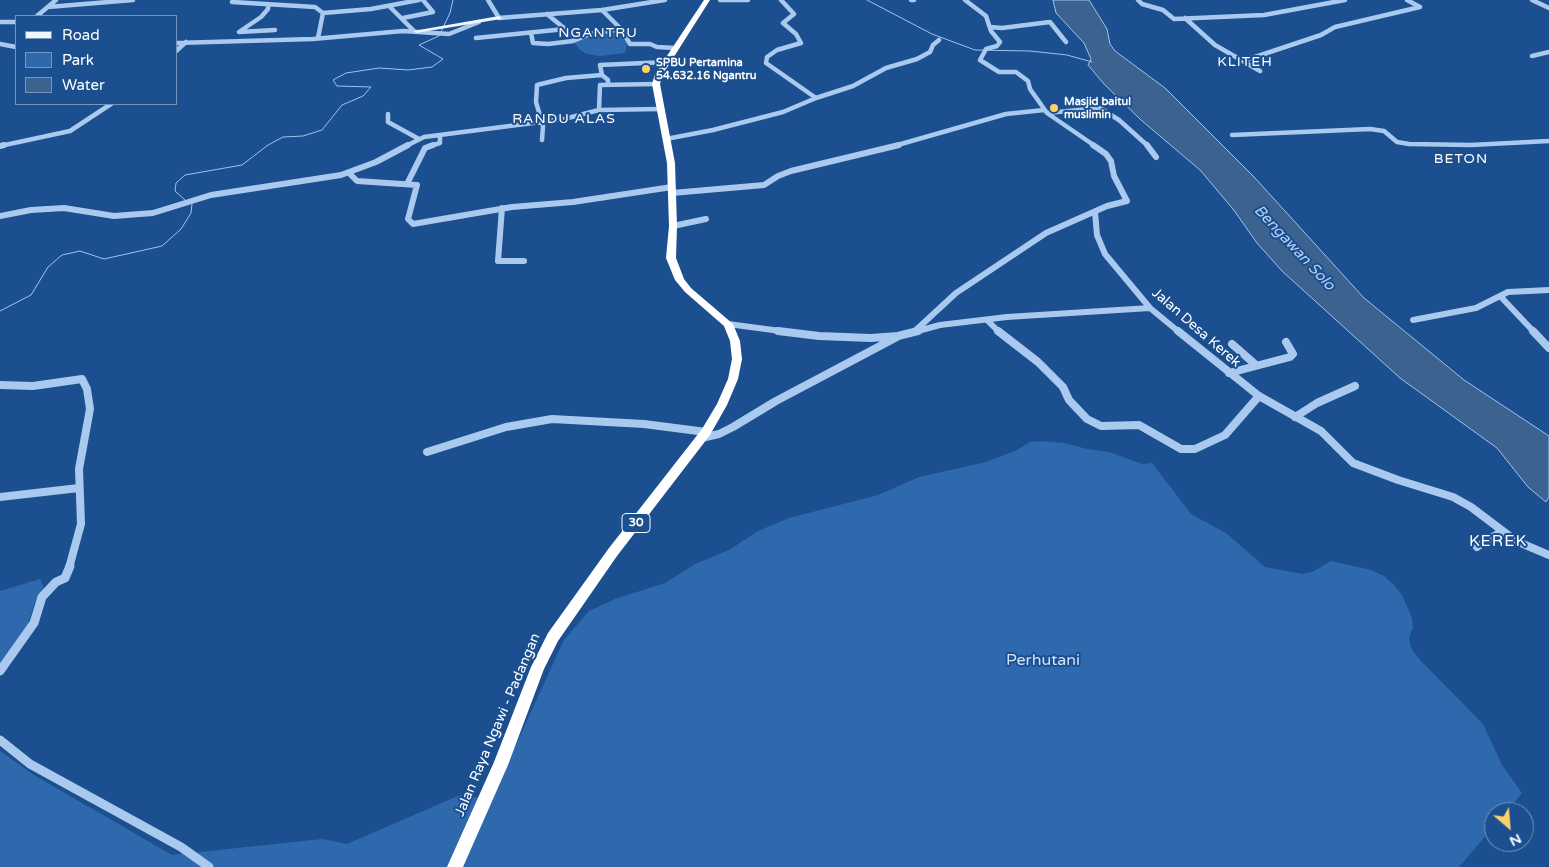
<!DOCTYPE html>
<style>
body{margin:0}
#map{position:relative;width:1549px;height:867px;overflow:hidden;background:#1b4f8f;font-family:"Varela Round",sans-serif}
canvas{display:block}
.legend{position:absolute;left:15px;top:15px;width:162px;height:90px;box-sizing:border-box;background:#1b4f8f;border:1px solid #7695bc;margin:0;padding:6px 9px;list-style:none;font-size:15px;color:#fff}
.legend li{display:flex;align-items:center;gap:10px;height:25px}
.legend b{width:25px;border:1px solid #7695bc}
.north{position:absolute;left:1484px;top:802px;width:50px;height:50px;box-sizing:border-box;background:#1b4f8f;border:1px solid #7695bc;border-radius:50%;rotate:153deg;font-size:14px;font-weight:700;line-height:20px;text-align:center;color:#fff}
.north::after{content:'';display:block;margin:auto;width:18px;height:22px;background:#ffd166;clip-path:polygon(50% 0,100% 100%,50% 72%,0 100%)}
</style>
<div id="map">
<canvas width="1549" height="867"></canvas>
<ul class="legend">
<li><b style="height:6px;background:#f0f6ff"></b>Road</li>
<li><b style="height:14px;background:#2e69ad"></b>Park</li>
<li><b style="height:14px;background:#3c6290"></b>Water</li>
</ul>
<div class="north">N</div>
</div>
<script>
const ctx = document.querySelector('canvas').getContext('2d');
ctx.lineJoin = 'round';
function fillPath(path, color) { ctx.fillStyle = color; ctx.fill(path, 'evenodd'); }
const poly = rows => new Path2D(rows.map(r => 'M' + r).join(''));
function stroke(path, color, width, dash) { ctx.strokeStyle = color; ctx.lineWidth = width; ctx.lineCap = dash ? 'butt' : 'round'; ctx.setLineDash(dash || []); ctx.stroke(path); }
function write(font, color, halo, rows, align = 'center') {
  ctx.font = font + ' "Varela Round",sans-serif'; ctx.lineWidth = 4; ctx.setLineDash([]); ctx.textBaseline = 'middle'; ctx.strokeStyle = halo; ctx.fillStyle = color; for (const [text, x, y, turn = 0] of rows) {
    ctx.save(); ctx.translate(x, y); ctx.rotate((+turn || 0) * Math.PI / 180); ctx.textAlign = isNaN(turn) ? turn : align; if (halo) ctx.strokeText(text, 0, 0); ctx.fillText(text, 0, 0); ctx.restore();
  }
}
const green = poly([
 [620,30,627,44,625,53,600,56,587,54,580,50,574,42,591,35],
 [1041,441,1064,443,1087,449,1109,452,1142,464,1152,463,1191,514,1226,533,1265,567,1303,574,1314,571,1331,561,1371,570,1384,576,1394,585,1402,595,1412,618,1413,628,1409,637,1411,648,1420,660,1483,724,1502,765,1522,793,1506,812,1494,812,1494,826,1459,867,0,867,0,751,34,775,172,855,312,840,323,839,347,844,460,795,491,799,564,640,589,611,615,599,665,583,695,564,729,550,758,531,789,518,878,495,919,477,986,462,1015,451,1030,442],
 [40,579,44,588,34,604,28,625,0,666,0,591]
]);
const water = poly([
 [1053,0,1089,0,1107,29,1110,44,1115,51,1165,88,1255,178,1364,298,1464,380,1549,436,1549,497,1546,502,1528,487,1497,448,1400,378,1282,271,1257,243,1233,209,1200,170,1141,120,1104,84,1088,65,1091,59,1084,43,1056,13,1053,0]
]);
const stream = poly([
 [867,0,932,34,975,50,1030,51,1067,55,1092,62],
 [185,200,175,191,176,183,185,175,242,165,268,145,283,137,303,136,322,130,342,105,363,96,371,87,337,86,333,80,346,73,379,68,408,70,432,67,443,59,419,45,439,36,450,13,453,0],
 [0,311,31,295,48,267,62,255,80,251,104,259,162,246,181,229,191,213,192,204]
]);
const minorFar3 = poly([
 [488,0,499,18,602,10,665,0],
 [720,0,748,0],
 [781,0,794,14,783,23,796,34,801,43,777,50,767,57,766,63,816,98],
 [911,0,914,0],
 [965,0,986,16,991,31,1000,42,997,46,986,49,980,60,999,72,1016,72,1028,81,1030,89,1047,113,1095,146],
 [1138,0,1142,4,1163,10,1174,19,1264,15,1345,0],
 [1532,0,1549,8],
 [232,2,315,7,323,13,318,38],
 [268,5,268,9,261,17,239,32,275,30],
 [389,6,414,31],
 [48,7,133,0],
 [602,10,621,29,630,44,650,44,657,47,676,48],
 [323,13,371,9,419,0],
 [547,14,576,38],
 [37,16,56,0],
 [403,18,433,12,423,0],
 [1185,18,1215,45,1260,71],
 [0,22,16,22],
 [990,27,1002,28,1050,22,1066,42],
 [531,33,533,43,548,44,573,41,590,34,621,29],
 [476,38,565,29],
 [176,43,313,39,403,31,449,34,479,22],
 [0,44,16,47],
 [176,51,186,42],
 [1532,56,1549,52],
 [1243,61,1321,35,1335,27,1420,7,1407,0],
 [608,84,608,80,602,75,600,65,667,62],
 [599,110,600,85,656,84],
 [1047,113,1100,108,1119,120,1148,146],
 [388,114,388,122,419,139],
 [1232,135,1370,129,1384,131,1397,142,1409,144,1471,145,1549,141],
 [666,139,713,130,783,112,816,98,853,86,886,68,917,59,930,52,933,45,939,40],
 [542,140,543,126,536,102,537,85,566,78,602,75],
 [0,146,70,131,111,104],
 [406,146,424,137,564,119,599,110,660,109],
 [430,146,440,143,440,135],
 [894,146,1006,114,1044,110]
]);
const minorFar2 = poly([
 [1147,145,1156,157],
 [0,146,4,145],
 [349,173,357,181,417,185,408,219,413,224,512,207,573,202,672,187],
 [407,184,425,148,433,145],
 [672,193,764,185,778,176,791,171,899,145],
 [502,208,498,261,524,261],
 [1095,212,1097,235,1105,254,1150,308,1179,332],
 [0,216,31,210,64,208,114,216,153,213,211,195,341,175,376,162,408,145],
 [673,226,706,219],
 [1501,297,1534,332],
 [987,320,999,332],
 [1413,320,1476,308,1508,292,1549,290],
 [728,324,788,332],
 [916,330,956,293,1046,233,1107,206,1127,201,1114,176,1111,161,1106,154,1093,145],
 [914,332,940,325,1007,317,1150,308]
]);
const minorFar1 = poly([
 [778,331,819,336,871,338,898,336,918,331],
 [998,331,1038,362,1063,387,1069,400,1087,419,1101,426,1139,425,1181,449,1195,449,1225,435,1259,396],
 [1178,331,1259,396,1321,431,1353,463,1398,480,1453,497,1471,507,1516,541,1549,555],
 [1533,331,1549,348],
 [1232,344,1256,365],
 [1229,373,1290,357,1293,354,1286,342],
 [0,385,33,386,82,379,87,389,90,409,79,469,81,524,69,568],
 [1295,417,1317,403,1355,386],
 [701,438,719,434,733,427,776,401,897,337],
 [427,452,506,427,552,419,644,424,706,432],
 [0,497,79,488],
 [1477,547,1502,531]
]);
const minor = poly([
 [0,671,34,623,42,597,56,582,65,578,70,566],
 [0,740,30,764,181,847,209,867]
]);
const major = poly([
 [499,16,502,18,501,19,416,33,413,31,499,16]
]);
const highway = poly([
 [704,0,710,0,663,74,660,84,675,163,677,226,676,258,684,279,691,288,733,324,740,341,742,359,738,379,727,405,710,435,617,556,558,641,544,669,508,765,463,867,447,867,494,762,531,667,548,633,609,548,702,429,717,404,728,379,732,359,730,341,724,326,685,292,675,280,666,258,669,226,667,163,652,84,655,74,704,0]
]);
const markers = [
 [646,69,5,"#ffd166"],
 [1054,108,5,"#ffd166"]
];
const farPoinames = [
 ["SPBU Pertamina",656,63],
 ["54.632.16 Ngantru",656,76],
 ["Masjid baitul",1064,102],
 ["muslimin",1064,115]
];
const shields = [
 [636,523,28]
];
const shieldNames = [
 ["30",636,523]
];
const farQuarternames = [
 ["NGANTRU",598,33],
 ["KLITEH",1245,62],
 ["RANDU ALAS",564,119],
 ["BETON",1461,159]
];
const streetNames = [
 ["Jalan Desa Kerek",1196,328,41],
 ["Jalan Raya Ngawi - Padangan",498,725,-67]
];
const waterNames = [
 ["Bengawan Solo",1294,248,47]
];
const quarterNames = [
 ["KEREK",1498,542]
];
const nearParknames = [
 ["Perhutani",1043,661]
];
fillPath(green, '#2e69ad');
fillPath(water, '#3c6290');
stroke(water, '#9cc4f0', 1);
stroke(stream, '#9cc4f0', 1);
stroke(minorFar3, '#a9c9ee', 4.5);
stroke(minorFar2, '#a9c9ee', 6);
stroke(minorFar1, '#a9c9ee', 8);
stroke(minor, '#a9c9ee', 9);
fillPath(major, '#f0f6ff');
fillPath(highway, '#fff');
for (const [x, y, r, color] of markers) { const dot = new Path2D(); dot.arc(x, y, r, 0, 2 * Math.PI); ctx.fillStyle = color; ctx.fill(dot); stroke(dot, '#1b4f8f', 2); }
write('bold 11px', '#fff', '#1b4f8f', farPoinames, 'left');
for (const [x, y, w] of shields) { const box = new Path2D(); box.roundRect(x - w / 2, y - 9.5, w, 19, 4); ctx.fillStyle = '#1b4f8f'; ctx.fill(box); stroke(box, '#fff', 1); }
write('bold 12px', '#fff', null, shieldNames);
ctx.letterSpacing = '1px';
write('14px', '#fff', '#1b4f8f', farQuarternames);
ctx.letterSpacing = '0px';
write('14px', '#fff', '#1b4f8f', streetNames);
write('italic 15px', '#b5d3f5', '#1b4f8f', waterNames);
ctx.letterSpacing = '1px';
write('16px', '#fff', '#1b4f8f', quarterNames);
ctx.letterSpacing = '0px';
write('16px', '#cfe3fa', '#1b4f8f', nearParknames);
</script>
